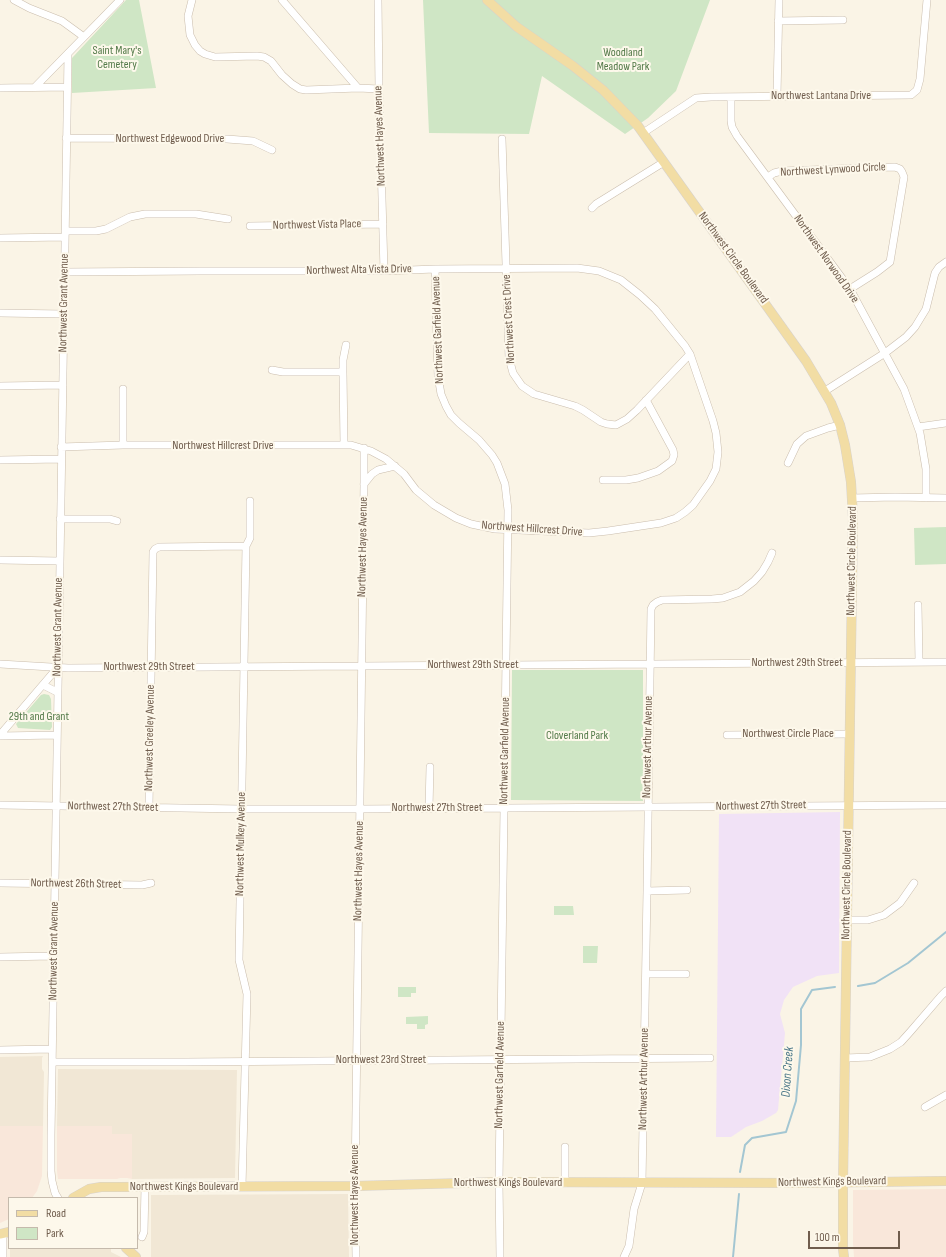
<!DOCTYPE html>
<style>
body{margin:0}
#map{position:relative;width:946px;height:1257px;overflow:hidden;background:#faf4e6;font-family:"Sofia Sans Condensed",sans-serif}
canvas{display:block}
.legend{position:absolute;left:8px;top:1197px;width:130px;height:52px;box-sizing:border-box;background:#fdf8eb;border:1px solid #c5baac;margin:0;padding:5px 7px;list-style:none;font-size:12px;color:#705d4d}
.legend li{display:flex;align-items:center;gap:8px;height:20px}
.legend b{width:20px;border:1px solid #c5baac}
.scale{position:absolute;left:808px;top:1231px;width:92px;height:18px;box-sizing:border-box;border:2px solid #705d4d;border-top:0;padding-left:5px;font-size:12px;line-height:14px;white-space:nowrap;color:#705d4d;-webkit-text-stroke:3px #fdf8eb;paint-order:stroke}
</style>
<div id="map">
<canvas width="946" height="1257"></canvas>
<ul class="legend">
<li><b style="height:5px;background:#f2dda4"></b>Road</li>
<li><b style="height:11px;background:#cfe6c5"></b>Park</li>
</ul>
<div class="scale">100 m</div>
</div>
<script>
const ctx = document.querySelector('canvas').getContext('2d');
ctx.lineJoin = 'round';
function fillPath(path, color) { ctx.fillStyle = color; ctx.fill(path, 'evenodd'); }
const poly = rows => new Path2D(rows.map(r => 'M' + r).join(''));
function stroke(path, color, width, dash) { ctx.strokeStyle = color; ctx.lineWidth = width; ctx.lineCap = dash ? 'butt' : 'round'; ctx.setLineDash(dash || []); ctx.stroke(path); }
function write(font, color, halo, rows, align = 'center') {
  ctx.font = font + ' "Sofia Sans Condensed",sans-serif'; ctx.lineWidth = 4; ctx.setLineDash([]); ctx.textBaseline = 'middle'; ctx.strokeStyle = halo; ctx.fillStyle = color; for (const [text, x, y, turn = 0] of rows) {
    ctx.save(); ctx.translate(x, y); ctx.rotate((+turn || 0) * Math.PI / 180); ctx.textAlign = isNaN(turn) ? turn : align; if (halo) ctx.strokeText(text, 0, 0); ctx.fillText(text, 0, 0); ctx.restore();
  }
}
const residential = poly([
 [43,1056,42,1058,42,1069,44,1072,43,1126,0,1126,0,1057],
 [58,1069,237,1070,235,1178,132,1179,132,1134,112,1134,112,1126,57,1126],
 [348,1194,349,1257,151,1257,151,1195],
 [10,1248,104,1248,111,1249,111,1252,121,1257,10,1257]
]);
const commercial = poly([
 [0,1126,43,1126,42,1176,37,1191,32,1198,9,1198,9,1219,0,1223],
 [57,1126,112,1126,112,1134,132,1134,132,1179,127,1178,120,1178,117,1179,58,1179,57,1171],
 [946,1189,946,1257,854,1257,853,1243,853,1190]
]);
const education = poly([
 [840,812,839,973,817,976,793,987,784,1000,780,1014,785,1033,778,1110,776,1113,762,1121,746,1127,731,1137,716,1137,719,814]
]);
const green = poly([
 [126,0,139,0,156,88,72,93,72,58],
 [423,0,710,0,676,91,648,118,625,134,542,76,529,134,429,133],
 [946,527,946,564,915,565,914,528],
 [512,670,643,670,643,801,511,800],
 [44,694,49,695,51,699,52,727,50,730,18,728,16,724,41,695],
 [554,906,573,906,574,915,554,915],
 [583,946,598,946,597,963,583,963],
 [398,987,416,987,416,993,411,993,411,997,398,997],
 [428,1016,428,1024,425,1025,425,1029,417,1029,417,1024,406,1024,406,1017]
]);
const stream = poly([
 [858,986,875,983,908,963,946,932],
 [740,1172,745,1145,752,1138,786,1132,796,1101,801,1045,801,1009,812,990,835,987],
 [733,1257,739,1194]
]);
const minor = poly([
 [14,0,29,8,62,21,84,37],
 [192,0,188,16,190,35,195,45,200,51,205,54,215,57,257,56,264,57,271,61,282,75,292,84,300,89,306,90,358,88],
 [282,0,358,88,379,89],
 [378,0,379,89,384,271],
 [778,21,843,20],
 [35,87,120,0],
 [0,88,67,87],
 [777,96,779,0],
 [731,97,731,121,732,127,737,136,850,289,904,389,920,433,926,469,926,498],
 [643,133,696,98,711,97,911,95,917,90,920,79,927,0],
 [66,138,227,139,253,141,272,150],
 [502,139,509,358,513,373,522,386,534,394,575,406,583,410,601,422,607,424,616,425,627,419,637,410,690,354],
 [768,177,774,173,782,171,862,168,895,167,900,169,902,172,904,177,890,262,877,272,850,289],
 [592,208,596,204,664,162],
 [250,226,383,224],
 [65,231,96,231,106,229,130,217,145,214,196,214,228,219],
 [0,238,65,237],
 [435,269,438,376,441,394,446,406,451,415,459,423,479,440,492,455,497,463,505,484,508,510,499,1182,500,1257],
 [0,313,63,314],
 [272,370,283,372,343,372],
 [0,386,63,385],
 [123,389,123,445],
 [825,391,885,353,906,337,915,327,926,309,935,273,939,267,946,262],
 [918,427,946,423],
 [344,445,343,372,343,360,346,345],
 [61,447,123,445,351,445,371,451,386,459,404,474,416,490,434,505,456,518,471,524,495,529,589,533,608,531,661,523,676,518,685,512,693,505,710,481,716,469,718,452,716,433,713,421,690,354,685,346,655,309,640,295,621,280,599,271,577,268,435,269,384,271,200,271,65,272],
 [0,460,61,459],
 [788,463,797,444,806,436,828,428,840,425],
 [603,480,626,480,638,478,658,471,672,461,674,455,673,450,646,400],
 [364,484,372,474,378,470,395,466],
 [852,498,895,497,946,498],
 [60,519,110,519,117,521],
 [0,560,60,561],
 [918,605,919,662],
 [0,664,68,668,946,662],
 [43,685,57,692],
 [0,735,58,667],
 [727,735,850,734],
 [0,736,57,735],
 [0,805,241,809,360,809,946,805],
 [149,807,153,552,155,549,159,547,246,546],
 [429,808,430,767],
 [0,883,142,885,151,883],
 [647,891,687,890],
 [846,920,868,920,884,915,900,903,914,883],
 [0,957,53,956],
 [646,974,686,974],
 [0,1050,52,1049],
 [845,1058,870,1057,890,1049,901,1042,910,1032,941,996,946,991],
 [52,1062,185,1062,710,1058],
 [925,1107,946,1095],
 [565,1183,565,1147],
 [242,1187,247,994,239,960,246,546,250,538,250,501],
 [58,1198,55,1193,52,1181,51,1171,51,1135,68,55],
 [142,1237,144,1232,145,1187],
 [3,1257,3,1234],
 [356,1257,355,1186,364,484,364,448],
 [624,1257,629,1246,634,1209,642,1183,647,891,651,609,653,605,657,602,662,600,712,599,723,598,740,592,754,581,762,572,768,562,772,553]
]);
const major = poly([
 [487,0,517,27,573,66,603,90,638,126,806,361,831,403,840,425,845,445,851,482,853,518,843,1182,843,1249,844,1257],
 [73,1198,89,1189,101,1187,116,1187,355,1186,499,1182,800,1183,946,1181],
 [0,1234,9,1232],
 [126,1248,136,1257]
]);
const parkNames = [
 ["Saint Mary's",117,51],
 ["Cemetery",117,65],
 ["Woodland",623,53],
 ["Meadow Park",623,67],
 ["29th and Grant",39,717],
 ["Cloverland Park",577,736]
];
const streetNames = [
 ["Northwest Lantana Drive",821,96],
 ["Northwest Hayes Avenue",380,136,-92],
 ["Northwest Edgewood Drive",170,139],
 ["Northwest Lynwood Circle",833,170,-3],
 ["Northwest Vista Place",317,225,-1],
 ["Northwest Circle Boulevard",733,258,54],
 ["Northwest Norwood Drive",826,259,55],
 ["Northwest Alta Vista Drive",359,270,-1],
 ["Northwest Grant Avenue",64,303,-89],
 ["Northwest Crest Drive",509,319,-93],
 ["Northwest Garfield Avenue",438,330,-92],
 ["Northwest Hillcrest Drive",223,446],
 ["Northwest Hillcrest Drive",532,529,4],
 ["Northwest Hayes Avenue",363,547,-89],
 ["Northwest Circle Boulevard",852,561,-89],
 ["Northwest Grant Avenue",58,627,-89],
 ["Northwest 29th Street",797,663],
 ["Northwest 29th Street",473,665],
 ["Northwest 29th Street",149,667],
 ["Northwest Circle Place",788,734],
 ["Northwest Greeley Avenue",150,738,-89],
 ["Northwest Arthur Avenue",648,747,-89],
 ["Northwest Garfield Avenue",505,751,-89],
 ["Northwest 27th Street",761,806,-1],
 ["Northwest 27th Street",113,807,1],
 ["Northwest 27th Street",437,808],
 ["Northwest Mulkey Avenue",241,844,-89],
 ["Northwest Hayes Avenue",359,871,-89],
 ["Northwest 26th Street",76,884,1],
 ["Northwest Circle Boulevard",847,885,-89],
 ["Northwest Grant Avenue",54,951,-89],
 ["Northwest 23rd Street",381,1060],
 ["Northwest Garfield Avenue",500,1075,-89],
 ["Northwest Arthur Avenue",644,1079,-89],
 ["Northwest Kings Boulevard",832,1182,-1],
 ["Northwest Kings Boulevard",508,1183],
 ["Northwest Kings Boulevard",184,1187],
 ["Northwest Hayes Avenue",355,1195,-90]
];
const waterNames = [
 ["Dixon Creek",788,1072,-86]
];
fillPath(residential, '#f1e7d5');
fillPath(commercial, '#f9e7da');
fillPath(education, '#f1e2f6');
fillPath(green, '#cfe6c5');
stroke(stream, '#a3c6d2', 2);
stroke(minor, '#cabdad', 8);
stroke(major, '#d7d2cd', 10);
stroke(minor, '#fff', 7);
stroke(major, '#f2dda4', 9);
write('12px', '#537a49', '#fdf8eb', parkNames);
write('12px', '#705d4d', '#fdf8eb', streetNames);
write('italic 13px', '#4c7889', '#fdf8eb', waterNames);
</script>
